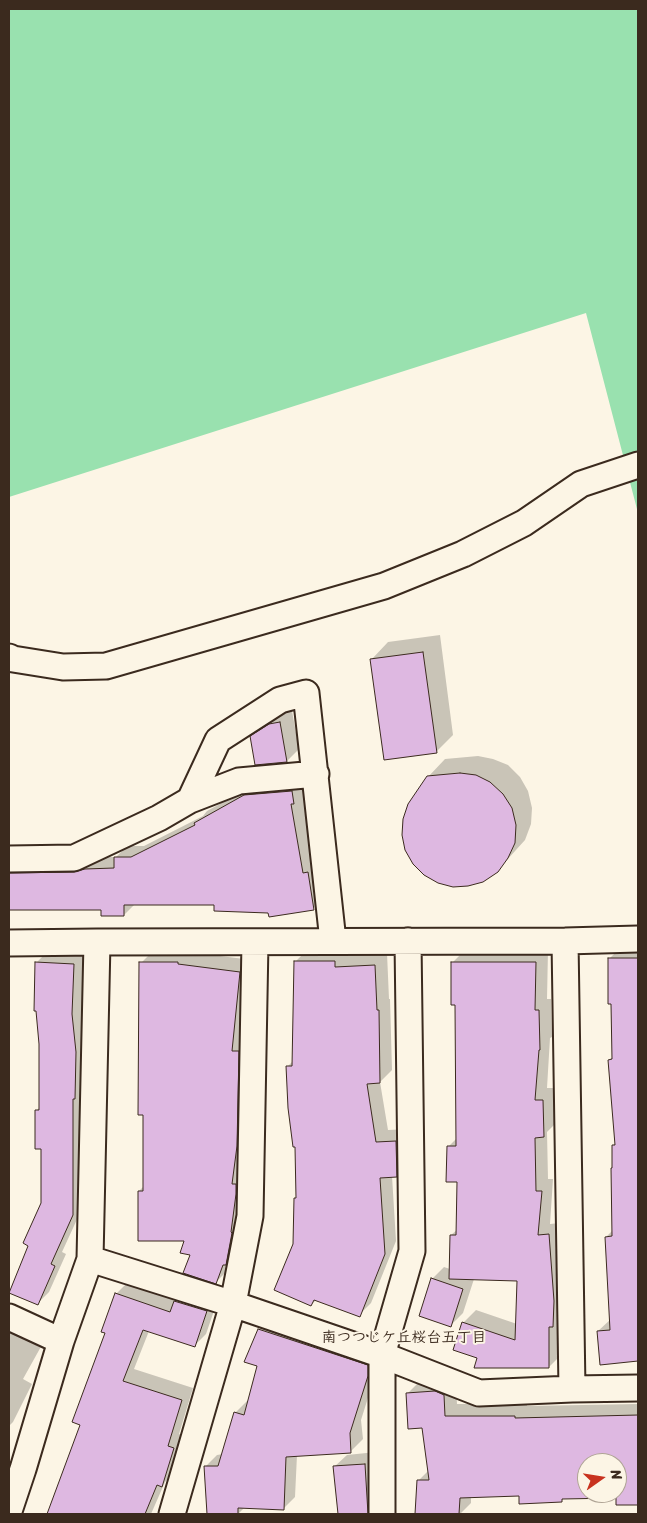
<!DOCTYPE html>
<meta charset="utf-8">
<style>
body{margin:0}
#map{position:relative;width:647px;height:1523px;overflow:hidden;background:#fcf5e5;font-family:Sriracha,sans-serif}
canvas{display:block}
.frame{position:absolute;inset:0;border:10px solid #3b2a1e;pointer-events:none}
.north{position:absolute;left:577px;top:1453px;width:50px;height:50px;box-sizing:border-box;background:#fcf5e5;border:1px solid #afa495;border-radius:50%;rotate:77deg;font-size:14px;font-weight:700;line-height:20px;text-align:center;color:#3b2a1e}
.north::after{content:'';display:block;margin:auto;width:18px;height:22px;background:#c8321e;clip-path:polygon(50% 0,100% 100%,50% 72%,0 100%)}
</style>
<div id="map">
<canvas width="647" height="1523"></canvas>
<div class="frame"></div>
<div class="north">N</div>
</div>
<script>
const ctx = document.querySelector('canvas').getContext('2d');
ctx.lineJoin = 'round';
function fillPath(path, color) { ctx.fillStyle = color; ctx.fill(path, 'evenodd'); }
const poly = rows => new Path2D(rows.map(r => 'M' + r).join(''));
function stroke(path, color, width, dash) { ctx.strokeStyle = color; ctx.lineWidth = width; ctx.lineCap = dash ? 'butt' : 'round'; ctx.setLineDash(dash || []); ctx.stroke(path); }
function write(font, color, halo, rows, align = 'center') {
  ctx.font = font + ' Sriracha,"Klee One",sans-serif'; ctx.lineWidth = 4; ctx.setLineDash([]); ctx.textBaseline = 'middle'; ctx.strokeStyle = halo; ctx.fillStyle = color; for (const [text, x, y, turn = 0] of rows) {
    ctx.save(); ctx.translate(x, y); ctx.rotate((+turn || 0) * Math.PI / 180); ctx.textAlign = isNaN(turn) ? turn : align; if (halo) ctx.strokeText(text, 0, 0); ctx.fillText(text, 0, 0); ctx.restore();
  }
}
const green = poly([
 [9,9,638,9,638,513,586,313,9,497]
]);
const shadow = poly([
 [440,635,453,735,436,752,371,660,388,642],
 [292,711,299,749,287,761,251,737,264,725,282,712],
 [478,756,493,759,508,765,520,777,528,791,532,808,531,824,525,840,497,871,428,777,445,759],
 [304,779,306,791,303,794,315,861,325,897,313,909,269,912,215,903,135,904,124,915,102,909,9,909,9,858,116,857,127,846,144,846,203,816,207,811,256,784],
 [621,947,638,947,638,1359,601,1363,598,1331,611,1319,606,1237,613,1230,613,1145,616,1143,609,1060,613,1057,609,959],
 [308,949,346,949,346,955,387,953,389,999,390,999,392,1070,380,1082,388,1130,408,1129,408,1164,396,1176,392,1176,396,1241,371,1303,359,1315,316,1300,311,1305,295,1244,297,1197,297,1145,287,1067,294,1060,296,961],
 [548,950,547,999,551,999,552,1037,550,1038,547,1088,554,1088,555,1124,547,1132,548,1179,553,1179,550,1224,560,1223,561,1355,549,1367,478,1358,455,1349,464,1322,476,1310,517,1324,519,1280,474,1279,463,1313,451,1325,432,1279,444,1267,450,1269,451,1235,458,1229,458,1181,448,1147,458,1137,456,1004,452,963,464,951],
 [48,951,86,952,85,1202,62,1252,66,1254,49,1292,37,1304,49,1188,36,1111,40,1107,40,1044,36,963],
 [153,951,189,952,252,960,248,1172,228,1270,216,1282,191,1254,185,1240,139,1191,144,1186,141,963],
 [128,1282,218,1299,206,1334,194,1346,149,1331,134,1369,193,1388,179,1434,185,1436,174,1473,165,1482,151,1514,48,1514,82,1424,116,1294],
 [271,1317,379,1363,361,1420,363,1439,351,1451,297,1455,295,1497,283,1509,245,1507,238,1514,208,1514,205,1467,217,1455,223,1454,235,1413,247,1401,249,1401,259,1366,259,1329],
 [9,1325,43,1343,23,1379,32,1384,13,1422,9,1426],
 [420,1381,456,1383,457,1404,527,1404,527,1406,638,1404,638,1504,617,1504,617,1496,564,1498,561,1501,520,1495,471,1497,471,1503,460,1514,417,1514,418,1481,429,1470,423,1427,408,1393],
 [587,1463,617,1463,617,1493,587,1493],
 [376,1452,379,1501,367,1513,334,1467,347,1455]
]);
const building = poly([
 [423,652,437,753,384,760,370,659,423,652],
 [280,722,287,762,255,765,250,736,269,724,280,722],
 [460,773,476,775,490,782,503,794,512,808,516,825,515,843,508,858,498,872,483,882,468,886,453,887,438,883,424,875,413,864,405,850,402,835,403,819,408,804,427,776,460,773],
 [292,791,294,804,291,804,303,873,308,872,314,910,269,917,268,913,214,911,214,905,124,905,124,916,101,916,101,910,9,910,9,873,74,872,85,869,114,868,114,857,131,857,195,825,194,823,244,795,292,791],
 [608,958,638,958,638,1361,600,1365,597,1331,610,1330,605,1237,612,1236,611,1168,612,1168,612,1145,615,1145,608,1060,612,1059,611,1004,608,1004,608,958],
 [294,961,335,961,335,967,375,965,377,1010,379,1010,380,1083,367,1084,376,1142,396,1141,397,1177,380,1178,385,1254,360,1317,314,1300,311,1306,274,1290,293,1244,294,1198,296,1198,295,1147,293,1147,288,1108,286,1066,292,1066,294,961],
 [35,962,74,964,72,1014,76,1052,75,1099,73,1099,73,1215,51,1264,55,1266,38,1305,9,1293,28,1246,23,1243,41,1203,41,1149,35,1149,35,1110,39,1110,39,1044,36,1011,34,1011,35,962],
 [139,962,178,962,178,964,240,972,232,1051,239,1051,237,1146,232,1184,236,1184,236,1194,231,1232,232,1233,226,1265,223,1265,216,1284,183,1273,190,1255,180,1253,184,1241,138,1241,138,1191,143,1191,143,1115,138,1115,139,962],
 [451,962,536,962,535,1010,539,1010,540,1050,539,1050,535,1100,543,1100,544,1137,535,1138,536,1191,542,1191,538,1235,549,1234,554,1301,553,1327,549,1327,549,1368,474,1368,477,1358,453,1350,462,1322,515,1340,517,1281,449,1279,450,1235,456,1235,457,1182,446,1182,447,1146,456,1146,455,1005,451,1005,451,962],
 [431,1278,463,1289,451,1327,419,1316,431,1278],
 [115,1293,170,1312,174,1301,207,1311,195,1347,143,1330,123,1381,182,1400,168,1446,174,1448,162,1487,157,1485,145,1514,47,1514,80,1425,72,1422,105,1333,101,1332,115,1293],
 [258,1329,368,1365,368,1376,350,1433,351,1453,286,1457,284,1510,238,1508,238,1514,207,1514,204,1466,218,1466,234,1412,244,1415,257,1366,244,1362,258,1329],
 [435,1391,444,1395,445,1416,515,1416,515,1418,638,1415,638,1505,616,1505,616,1498,562,1499,562,1502,519,1504,519,1496,460,1498,459,1514,415,1514,417,1480,429,1480,422,1428,408,1429,406,1393,435,1391],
 [587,1463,617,1463,617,1493,587,1493,587,1463],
 [365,1464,368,1514,338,1514,333,1466,365,1464]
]);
const minor = poly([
 [9,657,13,659,63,667,106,666,384,586,463,554,524,523,581,484,638,465],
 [190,800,239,781,316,774],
 [9,859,74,858,159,818,190,800,218,740,280,700,306,693,333,941],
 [565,941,572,1389],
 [9,943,97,942,565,941,638,939],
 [90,1259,233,1304,382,1355,479,1393,572,1389,638,1388],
 [9,1317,61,1341],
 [9,1511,23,1469,61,1341,90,1259,97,942],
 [172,1514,233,1304,250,1216,255,942],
 [382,1514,382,1355,412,1251,408,941]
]);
const neighbourhoodNames = [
 ["南つつじケ丘桜台五丁目",404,1338]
];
fillPath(green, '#99e1af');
fillPath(shadow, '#0003');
fillPath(building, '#deb8e1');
stroke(building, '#3b2a1e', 1);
stroke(minor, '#3b2a1e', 29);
stroke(minor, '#fcf5e5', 25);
write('bold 15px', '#3b2a1e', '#fcf5e5', neighbourhoodNames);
</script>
